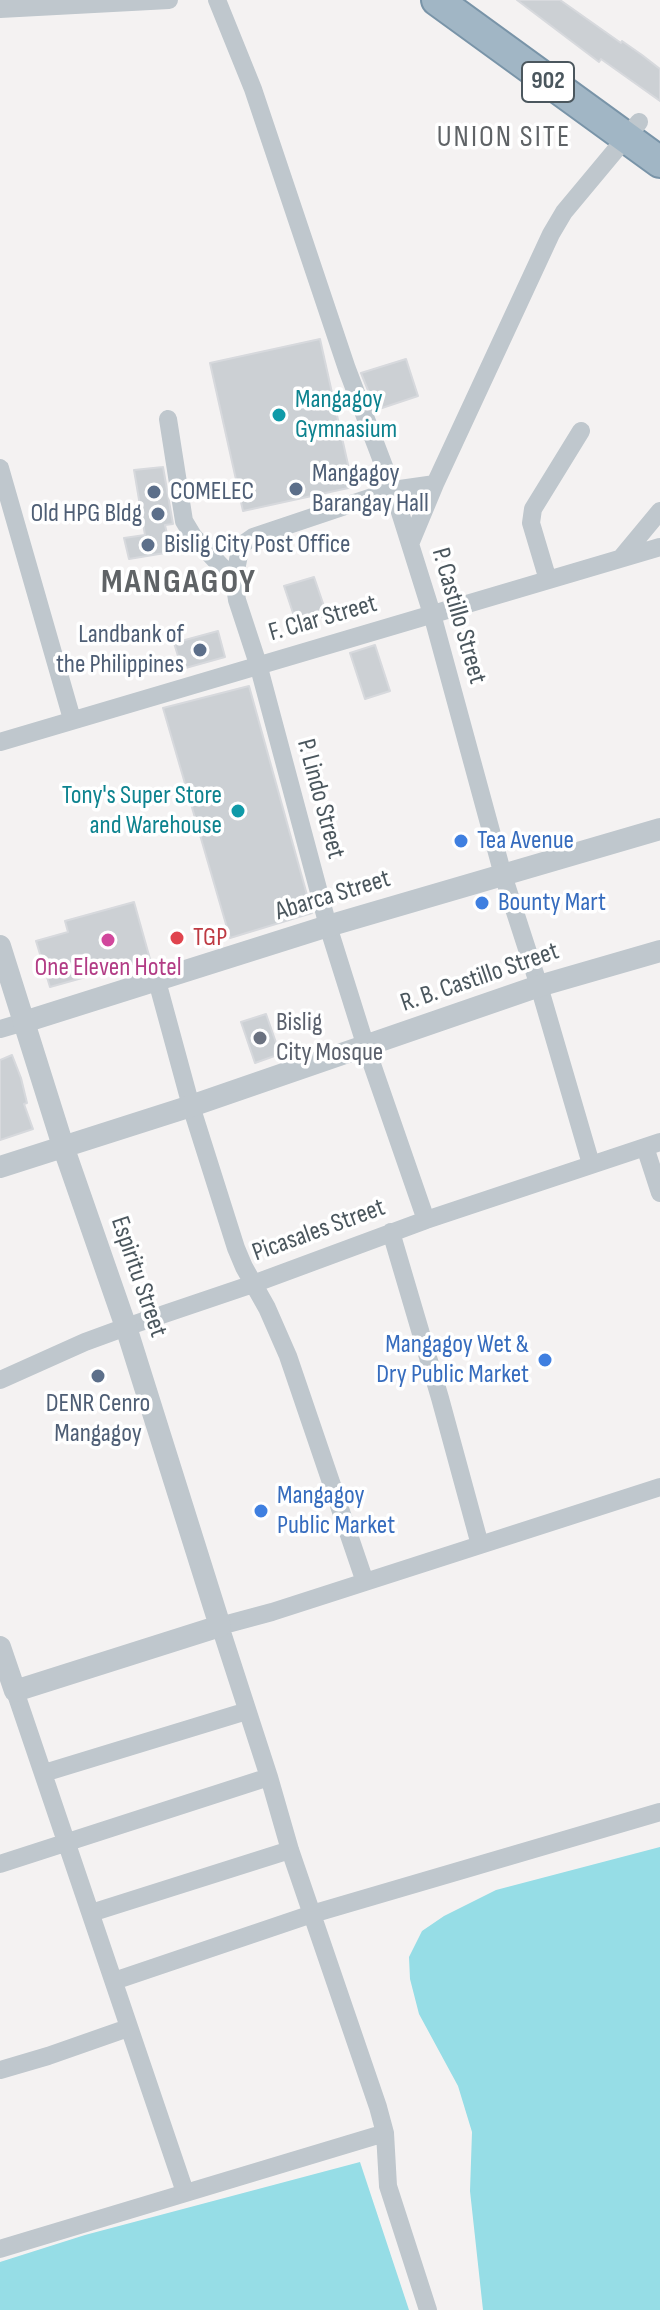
<!DOCTYPE html>
<style>
body{margin:0}
canvas{display:block;background:#f4f2f2}
</style>
<canvas width="660" height="2310"></canvas>
<script>
const ctx = document.querySelector('canvas').getContext('2d');
ctx.lineJoin = 'round';
function fillPath(path, color) { ctx.fillStyle = color; ctx.fill(path, 'evenodd'); }
const poly = rows => new Path2D(rows.map(r => 'M' + r).join(''));
function stroke(path, color, width, dash) { ctx.strokeStyle = color; ctx.lineWidth = width; ctx.lineCap = dash ? 'butt' : 'round'; ctx.setLineDash(dash || []); ctx.stroke(path); }
function write(font, color, halo, rows, align = 'center') {
  ctx.font = font + ' "Sofia Sans Condensed",sans-serif'; ctx.lineWidth = 7; ctx.setLineDash([]); ctx.textBaseline = 'middle'; ctx.strokeStyle = halo; ctx.fillStyle = color; for (const [text, x, y, turn = 0] of rows) {
    ctx.save(); ctx.translate(x, y); ctx.rotate((+turn || 0) * Math.PI / 180); ctx.textAlign = isNaN(turn) ? turn : align; if (halo) ctx.strokeText(text, 0, 0); ctx.fillText(text, 0, 0); ctx.restore();
  }
}
const water = poly([
 [660,1847,660,2310,483,2310,470,2191,472,2132,458,2086,419,2014,410,1979,409,1957,422,1931,444,1916,496,1890],
 [360,2162,409,2310,0,2310,0,2262,85,2235]
]);
const building = poly([
 [517,0,560,0,621,43,622,41,642,55,660,69,660,101,601,59,599,62,517,0],
 [320,339,353,487,243,511,210,363,320,339],
 [406,359,418,396,376,410,361,373,406,359],
 [163,467,173,524,165,525,171,552,129,559,124,538,145,535,134,470,163,467],
 [314,577,327,615,297,625,284,586,314,577],
 [218,631,225,657,182,669,174,643,218,631],
 [375,645,390,691,365,699,350,653,375,645],
 [249,686,312,913,230,938,163,708,249,686],
 [134,902,150,959,50,987,36,941,68,932,65,921,134,902],
 [266,1014,280,1054,255,1063,241,1022,266,1014],
 [12,1055,21,1078,27,1103,24,1104,33,1129,0,1140,0,1060,12,1055]
]);
const minor = poly([
 [217,0,253,89,347,369,393,490,410,544,432,614,503,875,539,986,591,1164],
 [0,9,169,0],
 [168,419,184,521,193,536,234,580],
 [0,468,72,719],
 [410,544,435,484,551,234,564,212,639,122],
 [621,558,660,511],
 [548,580,531,523,533,509,581,431],
 [0,742,660,547],
 [157,981,191,1106,236,1248,244,1267,267,1308,288,1356,365,1582],
 [0,1029,24,1022],
 [645,1147,660,1193],
 [426,1220,366,1047,328,926,258,664,237,600,234,580,240,550,243,544,253,537,393,490,435,484],
 [391,1232,440,1398,480,1545],
 [0,1380,85,1342,126,1327,253,1284,426,1220,660,1142],
 [15,1691,185,2192],
 [44,1773,247,1711],
 [0,1864,269,1777],
 [91,1913,290,1850],
 [114,1981,312,1914,660,1812],
 [0,2070,48,2056,128,2028],
 [0,2249,385,2133],
 [428,2310,388,2186,385,2133,378,2107,290,1850,269,1777,220,1626,272,1612,660,1487]
]);
const tertiary = poly([
 [0,946,63,1146,126,1327,220,1626,15,1691,0,1647],
 [24,1022,328,926,660,829],
 [0,1167,191,1106,539,986,660,951]
]);
const trunk = poly([
 [437,0,660,162]
]);
const markers = [
 [279,415,8,"#0f9aa8"],
 [296,489,8,"#5c6f8a"],
 [154,492,8,"#5c6f8a"],
 [158,514,8,"#5c6f8a"],
 [148,545,8,"#5c6f8a"],
 [200,650,8,"#5c6f8a"],
 [238,811,8,"#0f9aa8"],
 [461,841,8,"#3f7fe0"],
 [482,903,8,"#3f7fe0"],
 [177,938,8,"#e0444e"],
 [108,940,8,"#d1479c"],
 [260,1038,8,"#6b7280"],
 [545,1360,8,"#3f7fe0"],
 [98,1376,8,"#5c6f8a"],
 [261,1511,8,"#3f7fe0"]
];
const shields = [
 [548,82,52]
];
const shieldNames = [
 ["902",548,82]
];
const cultureNames = [
 ["Mangagoy",295,400],
 ["Gymnasium",295,430],
 ["Tony's Super Store",222,796,"right"],
 ["and Warehouse",222,826,"right"]
];
const serviceNames = [
 ["Mangagoy",312,474],
 ["Barangay Hall",312,504],
 ["COMELEC",170,492],
 ["Old HPG Bldg",142,514,"right"],
 ["Bislig City Post Office",164,545],
 ["Landbank of",184,635,"right"],
 ["the Philippines",184,665,"right"],
 ["DENR Cenro",98,1404,"center"],
 ["Mangagoy",98,1434,"center"]
];
const streetNames = [
 ["P. Castillo Street",458,616,74],
 ["F. Clar Street",323,619,-16],
 ["P. Lindo Street",320,799,75],
 ["Abarca Street",333,896,-17],
 ["R. B. Castillo Street",480,978,-19],
 ["Picasales Street",319,1231,-20],
 ["Espiritu Street",138,1277,71]
];
const shopNames = [
 ["Tea Avenue",477,841],
 ["Bounty Mart",498,903],
 ["Mangagoy Wet &",529,1345,"right"],
 ["Dry Public Market",529,1375,"right"],
 ["Mangagoy",277,1496],
 ["Public Market",277,1526]
];
const healthNames = [
 ["TGP",193,938]
];
const hotelNames = [
 ["One Eleven Hotel",108,968]
];
const worshipNames = [
 ["Bislig",276,1023],
 ["City Mosque",276,1053]
];
const quarterNames = [
 ["UNION SITE",504,138]
];
const districtNames = [
 ["MANGAGOY",179,583]
];
fillPath(water, '#96dde6');
fillPath(building, '#ccd0d4');
stroke(building, '#d7d9dd', 2);
stroke(trunk, '#7994a8', 34);
stroke(minor, '#bfc7cd', 18);
stroke(tertiary, '#bfc7cd', 22);
stroke(trunk, '#a1b6c5', 30);
for (const [x, y, r, color] of markers) { const dot = new Path2D(); dot.arc(x, y, r, 0, 2 * Math.PI); ctx.fillStyle = color; ctx.fill(dot); stroke(dot, '#fff', 3); }
for (const [x, y, w] of shields) { const box = new Path2D(); box.roundRect(x - w / 2, y - 20, w, 40, 6); ctx.fillStyle = '#fff'; ctx.fill(box); stroke(box, '#4b575e', 2); }
write('bold 24px', '#4b575e', null, shieldNames);
write('26px', '#0d838f', '#fff', cultureNames, 'left');
write('26px', '#4e5e75', '#fff', serviceNames, 'left');
write('26px', '#4b575e', '#fff', streetNames);
write('26px', '#366cbe', '#fff', shopNames, 'left');
write('26px', '#be3a42', '#fff', healthNames, 'left');
write('26px', '#b23c85', '#fff', hotelNames);
write('26px', '#5b616d', '#fff', worshipNames, 'left');
ctx.letterSpacing = '2px';
write('30px', '#5f6366', '#fff', quarterNames);
ctx.letterSpacing = '0px';
ctx.letterSpacing = '2px';
write('bold 34px', '#5f6366', '#fff', districtNames);
ctx.letterSpacing = '0px';
</script>
